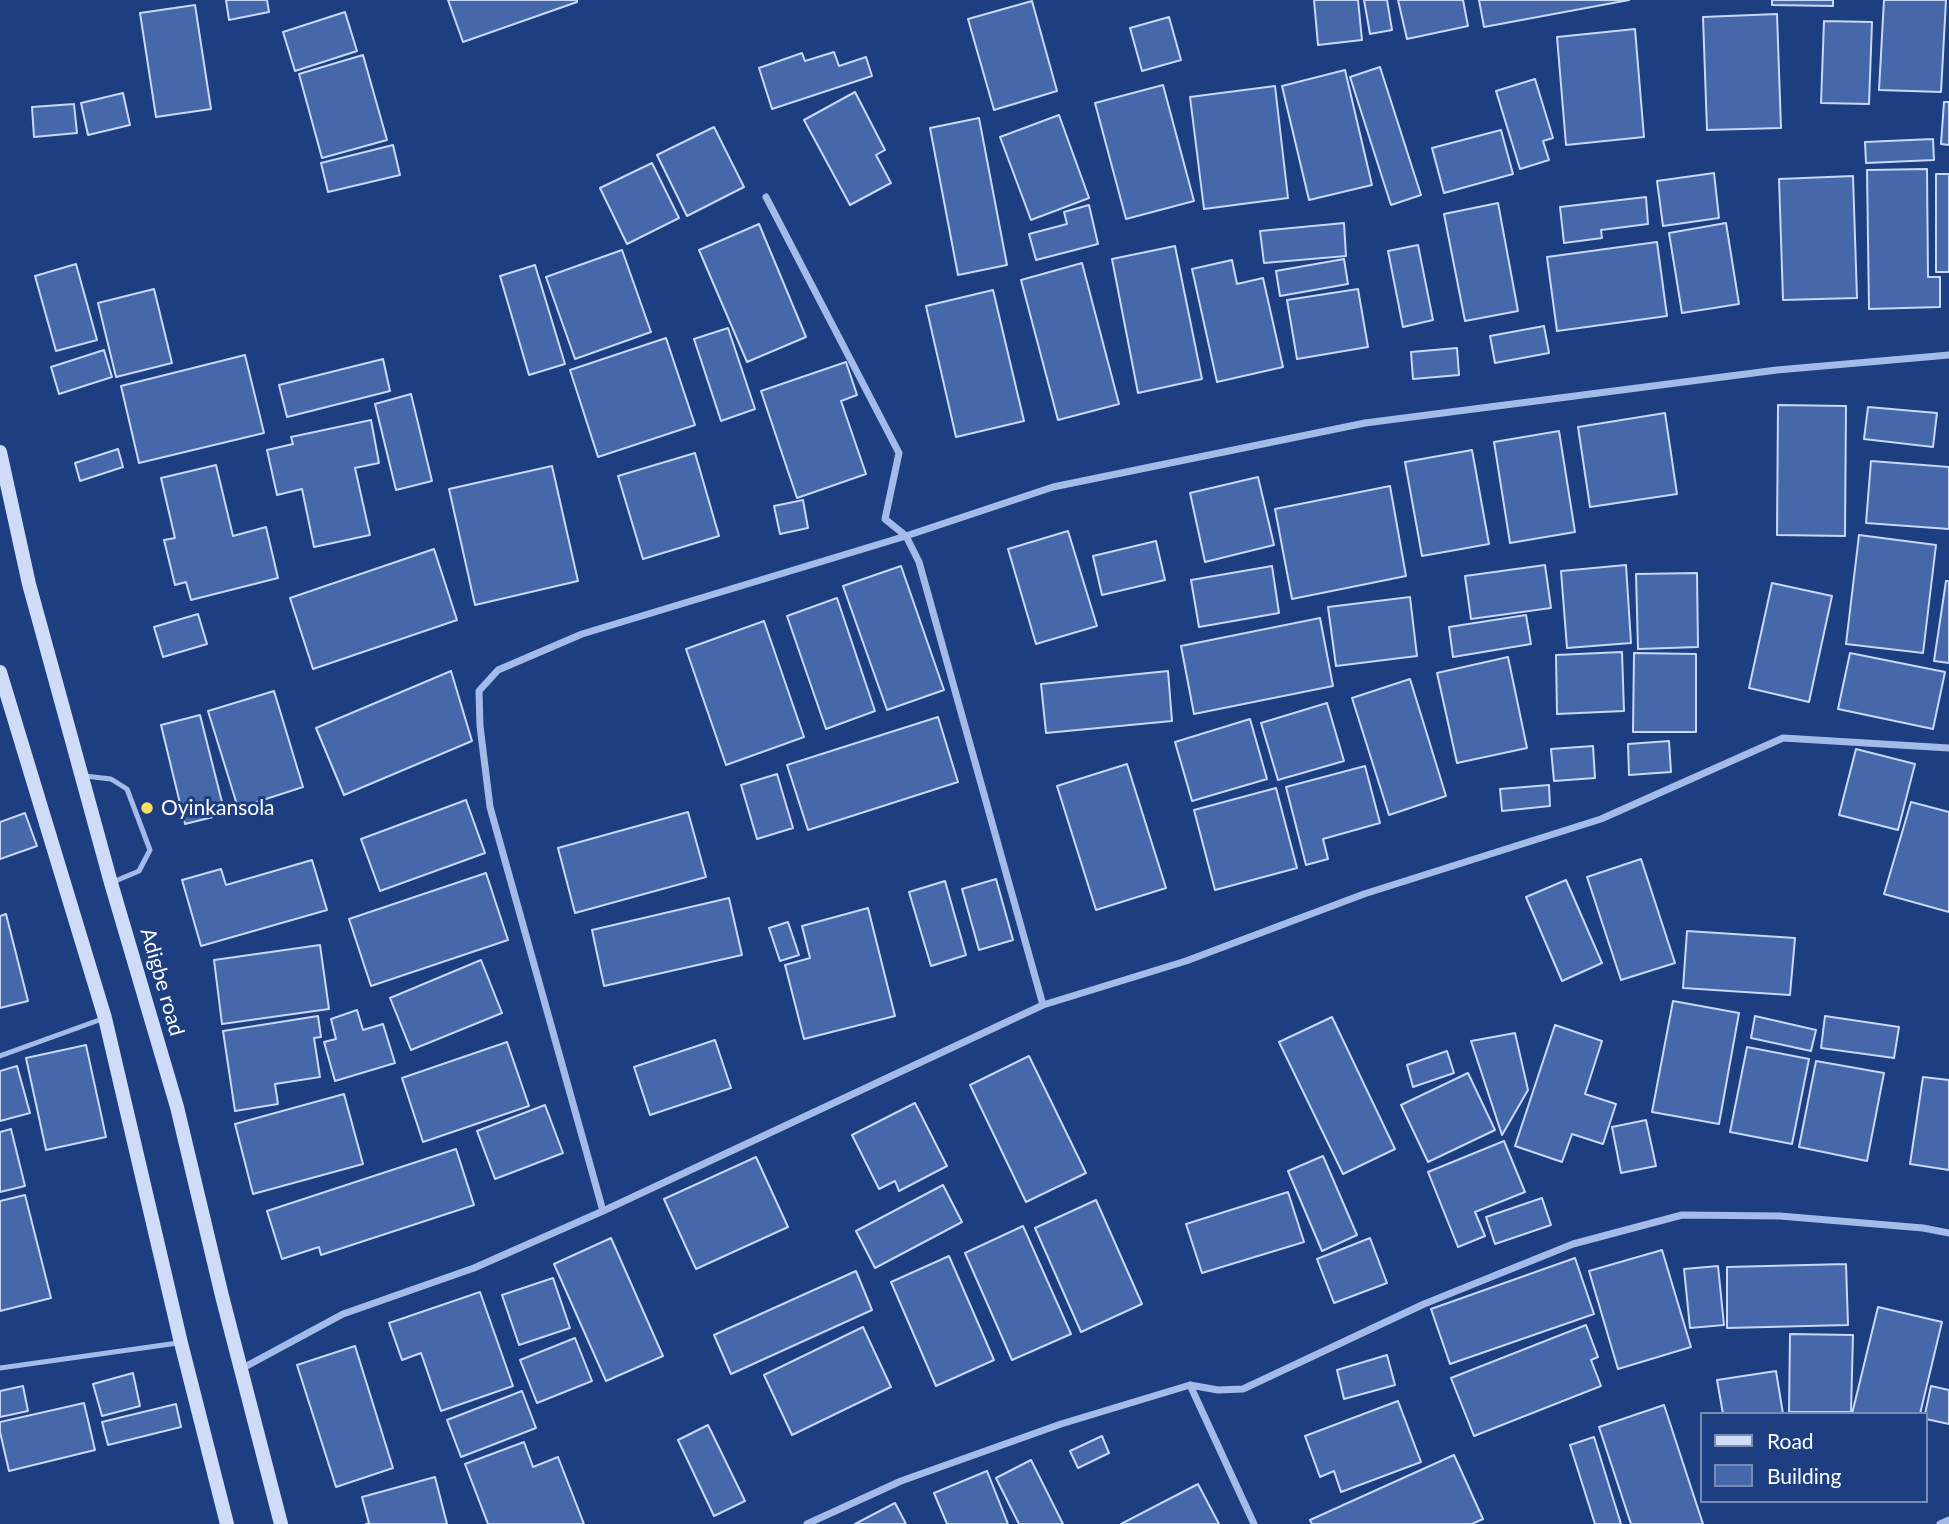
<!DOCTYPE html>
<style>
body{margin:0}
#map{position:relative;width:1949px;height:1524px;overflow:hidden;background:#1e3e82;font-family:Lato,sans-serif}
canvas{display:block}
.legend{position:absolute;left:1700px;top:1412px;width:228px;height:91px;box-sizing:border-box;background:#1e3e82;border:2px solid #788bb4;margin:0;padding:9px 12px;list-style:none;font-size:21px;color:#fff}
.legend li{display:flex;align-items:center;gap:14px;height:35px}
.legend b{width:35px;border:2px solid #788bb4}
</style>
<div id="map">
<canvas width="1949" height="1524"></canvas>
<ul class="legend">
<li><b style="height:9px;background:#cfdcf7"></b>Road</li>
<li><b style="height:19px;background:#4668ab"></b>Building</li>
</ul>
</div>
<script>
const ctx = document.querySelector('canvas').getContext('2d');
ctx.lineJoin = 'round';
function fillPath(path, color) { ctx.fillStyle = color; ctx.fill(path, 'evenodd'); }
const poly = rows => new Path2D(rows.map(r => 'M' + r).join(''));
function stroke(path, color, width, dash) { ctx.strokeStyle = color; ctx.lineWidth = width; ctx.lineCap = dash ? 'butt' : 'round'; ctx.setLineDash(dash || []); ctx.stroke(path); }
function write(font, color, halo, rows, align = 'center') {
  ctx.font = font + ' Lato,sans-serif'; ctx.lineWidth = 6; ctx.setLineDash([]); ctx.textBaseline = 'middle'; ctx.strokeStyle = halo; ctx.fillStyle = color; for (const [text, x, y, turn = 0] of rows) {
    ctx.save(); ctx.translate(x, y); ctx.rotate((+turn || 0) * Math.PI / 180); ctx.textAlign = isNaN(turn) ? turn : align; if (halo) ctx.strokeText(text, 0, 0); ctx.fillText(text, 0, 0); ctx.restore();
  }
}
const building = poly([
 [226,0,267,0,269,12,229,20,226,0],
 [448,0,577,0,577,2,463,42,448,0],
 [1314,0,1358,0,1362,40,1318,45,1314,0],
 [1364,0,1387,0,1392,30,1370,34,1364,0],
 [1398,0,1463,0,1468,26,1407,39,1398,0],
 [1479,0,1629,0,1484,27,1479,0],
 [1772,0,1833,0,1833,6,1772,5,1772,0],
 [1884,0,1946,0,1941,92,1879,90,1884,0],
 [1032,1,1057,91,994,110,968,19,1032,1],
 [195,5,211,109,156,117,140,13,195,5],
 [345,12,357,51,295,71,283,32,345,12],
 [1777,14,1781,128,1707,130,1703,17,1777,14],
 [1169,17,1181,60,1142,71,1130,28,1169,17],
 [1824,21,1872,22,1869,104,1821,103,1824,21],
 [1635,29,1644,137,1566,145,1557,37,1635,29],
 [834,52,839,66,866,57,872,76,772,109,759,68,802,53,805,61,834,52],
 [363,55,387,140,322,158,299,74,363,55],
 [1380,67,1421,195,1391,205,1350,77,1380,67],
 [1345,70,1372,185,1309,200,1282,86,1345,70],
 [1535,79,1553,138,1543,141,1549,160,1520,169,1496,91,1535,79],
 [1163,85,1194,201,1126,219,1095,103,1163,85],
 [1275,86,1288,198,1204,209,1190,97,1275,86],
 [855,92,885,150,876,155,891,183,850,205,804,120,855,92],
 [123,93,130,125,88,135,81,103,123,93],
 [1944,102,1949,102,1949,145,1941,144,1944,102],
 [74,104,77,133,34,137,32,107,74,104],
 [1059,115,1089,198,1031,220,1000,137,1059,115],
 [979,118,1007,265,958,275,930,128,979,118],
 [714,127,744,187,687,216,657,155,714,127],
 [1501,130,1513,174,1444,193,1432,148,1501,130],
 [1933,139,1934,160,1866,163,1865,142,1933,139],
 [393,145,400,175,328,192,321,163,393,145],
 [652,163,679,218,627,244,600,188,652,163],
 [1927,169,1928,277,1940,277,1940,307,1869,309,1867,170,1927,169],
 [1714,173,1719,218,1663,226,1657,181,1714,173],
 [1936,174,1949,174,1949,272,1936,272,1936,174],
 [1853,176,1857,298,1783,300,1779,179,1853,176],
 [1646,197,1648,224,1601,230,1602,238,1564,243,1560,207,1646,197],
 [1498,203,1518,311,1465,321,1444,214,1498,203],
 [1089,205,1098,244,1036,260,1029,234,1067,224,1064,212,1089,205],
 [1344,223,1346,256,1264,263,1260,231,1344,223],
 [1726,223,1739,304,1682,313,1669,233,1726,223],
 [759,224,806,337,747,362,699,250,759,224],
 [1657,242,1667,316,1557,331,1547,257,1657,242],
 [1418,245,1433,320,1403,327,1388,251,1418,245],
 [1175,246,1202,379,1138,393,1112,259,1175,246],
 [622,250,651,332,575,359,546,277,622,250],
 [1344,259,1348,284,1280,296,1276,271,1344,259],
 [1232,260,1237,284,1263,278,1283,367,1217,382,1192,269,1232,260],
 [1082,263,1119,404,1058,420,1021,280,1082,263],
 [76,264,97,340,56,351,35,276,76,264],
 [535,265,565,364,529,375,500,276,535,265],
 [154,289,172,363,116,377,98,303,154,289],
 [1358,289,1368,347,1297,359,1287,300,1358,289],
 [993,290,1024,421,956,437,926,306,993,290],
 [1544,326,1549,353,1495,363,1490,336,1544,326],
 [728,328,755,409,721,421,694,339,728,328],
 [666,338,695,425,598,457,570,370,666,338],
 [1457,348,1459,375,1413,379,1411,352,1457,348],
 [104,350,112,377,59,394,51,367,104,350],
 [245,355,264,433,139,463,121,386,245,355],
 [383,359,390,391,287,417,279,385,383,359],
 [846,362,857,395,841,401,866,474,797,498,761,391,846,362],
 [411,394,432,481,396,490,375,404,411,394],
 [1778,405,1846,406,1845,536,1777,535,1778,405],
 [1868,407,1937,413,1933,447,1864,439,1868,407],
 [1665,413,1677,494,1590,507,1578,427,1665,413],
 [371,420,379,463,355,468,370,535,314,547,302,489,277,495,267,450,293,444,291,437,371,420],
 [1559,431,1575,532,1510,543,1494,442,1559,431],
 [118,449,123,467,80,481,75,463,118,449],
 [1472,450,1489,544,1422,556,1405,462,1472,450],
 [695,453,719,536,643,559,618,476,695,453],
 [1871,461,1949,467,1949,529,1866,523,1871,461],
 [216,465,233,536,266,527,278,578,191,600,186,582,175,585,164,540,175,538,161,478,216,465],
 [552,466,578,581,475,605,449,489,552,466],
 [1258,477,1274,545,1205,562,1190,493,1258,477],
 [1390,486,1406,576,1292,599,1275,509,1390,486],
 [803,500,808,528,780,534,774,506,803,500],
 [1068,531,1097,626,1036,644,1008,549,1068,531],
 [1859,535,1936,545,1923,653,1846,644,1859,535],
 [1156,541,1165,580,1102,595,1093,556,1156,541],
 [434,549,457,620,313,669,290,598,434,549],
 [1545,565,1551,608,1471,619,1465,576,1545,565],
 [1626,565,1631,643,1567,648,1561,571,1626,565],
 [901,566,944,690,887,710,843,586,901,566],
 [1272,566,1279,613,1199,627,1191,580,1272,566],
 [1697,573,1698,647,1638,649,1636,574,1697,573],
 [1946,581,1949,581,1949,663,1934,661,1946,581],
 [1772,583,1832,596,1809,702,1749,688,1772,583],
 [1410,597,1417,656,1336,666,1328,607,1410,597],
 [837,598,875,711,826,729,787,616,837,598],
 [198,614,207,644,163,657,154,627,198,614],
 [1526,615,1531,644,1453,657,1449,627,1526,615],
 [1320,618,1333,686,1194,714,1181,646,1320,618],
 [764,621,804,737,726,765,686,649,764,621],
 [1622,652,1624,711,1557,714,1556,655,1622,652],
 [1634,653,1696,654,1696,732,1633,732,1634,653],
 [1850,653,1945,672,1933,729,1838,709,1850,653],
 [1508,657,1527,748,1457,763,1437,673,1508,657],
 [451,671,472,741,344,795,316,728,451,671],
 [1168,671,1172,721,1046,733,1041,684,1168,671],
 [1410,679,1446,796,1389,815,1352,698,1410,679],
 [274,691,303,787,238,808,208,711,274,691],
 [1327,703,1344,761,1278,780,1261,723,1327,703],
 [200,715,225,814,185,824,161,725,200,715],
 [938,717,958,782,808,830,787,765,938,717],
 [1250,719,1267,779,1192,801,1175,742,1250,719],
 [1669,741,1671,772,1629,775,1628,744,1669,741],
 [1593,746,1595,778,1554,781,1551,749,1593,746],
 [1856,749,1915,764,1898,830,1839,815,1856,749],
 [1127,764,1166,888,1096,910,1057,786,1127,764],
 [1365,766,1380,823,1323,839,1328,859,1306,865,1286,787,1365,766],
 [777,774,793,828,757,839,741,785,777,774],
 [1549,785,1550,806,1502,811,1500,789,1549,785],
 [1276,788,1297,868,1215,890,1194,810,1276,788],
 [466,800,485,853,380,891,361,839,466,800],
 [1911,802,1949,812,1949,912,1884,894,1911,802],
 [688,812,706,877,575,913,558,848,688,812],
 [25,813,37,846,0,859,0,822,25,813],
 [1641,859,1675,963,1621,980,1587,877,1641,859],
 [312,860,327,910,201,946,182,880,221,869,226,885,312,860],
 [486,873,508,940,371,986,349,919,486,873],
 [996,879,1013,940,979,950,962,889,996,879],
 [1566,880,1602,963,1562,981,1526,897,1566,880],
 [945,881,966,955,931,966,909,892,945,881],
 [729,898,742,955,604,986,592,930,729,898],
 [868,908,895,1016,804,1039,785,965,810,958,802,926,868,908],
 [6,914,28,1001,0,1008,0,916,6,914],
 [788,922,799,955,780,961,769,928,788,922],
 [1687,931,1795,938,1790,995,1683,988,1687,931],
 [320,945,329,1009,222,1024,214,960,320,945],
 [481,960,502,1013,411,1050,390,998,481,960],
 [1673,1001,1739,1013,1719,1124,1652,1112,1673,1001],
 [357,1010,363,1030,383,1024,395,1063,335,1081,324,1042,336,1039,331,1019,357,1010],
 [318,1016,321,1037,314,1038,320,1077,275,1084,278,1104,235,1111,223,1031,318,1016],
 [1755,1016,1816,1030,1811,1051,1751,1038,1755,1016],
 [1825,1016,1899,1027,1894,1058,1821,1048,1825,1016],
 [1332,1017,1395,1149,1343,1174,1279,1042,1332,1017],
 [1555,1025,1602,1041,1585,1094,1616,1104,1603,1144,1572,1134,1562,1162,1515,1146,1555,1025],
 [1515,1033,1528,1090,1502,1135,1471,1041,1515,1033],
 [715,1040,731,1088,650,1115,634,1067,715,1040],
 [507,1042,529,1106,423,1142,402,1078,507,1042],
 [86,1045,106,1137,46,1150,26,1058,86,1045],
 [1747,1047,1809,1059,1792,1144,1730,1132,1747,1047],
 [1447,1051,1454,1073,1413,1087,1407,1065,1447,1051],
 [1029,1056,1086,1173,1026,1202,970,1085,1029,1056],
 [1816,1061,1884,1073,1867,1161,1799,1147,1816,1061],
 [17,1066,30,1113,0,1121,0,1071,17,1066],
 [1468,1073,1495,1130,1428,1162,1401,1105,1468,1073],
 [1923,1077,1949,1080,1949,1170,1910,1164,1923,1077],
 [344,1094,363,1164,253,1194,235,1124,344,1094],
 [915,1103,947,1166,899,1191,895,1181,879,1189,852,1135,915,1103],
 [545,1105,563,1153,495,1179,477,1131,545,1105],
 [1646,1120,1656,1166,1621,1173,1612,1127,1646,1120],
 [11,1129,25,1186,0,1192,0,1132,11,1129],
 [1504,1141,1525,1192,1475,1212,1485,1236,1458,1247,1428,1172,1504,1141],
 [456,1149,474,1205,321,1255,319,1247,282,1259,267,1211,456,1149],
 [1323,1156,1357,1235,1322,1251,1288,1171,1323,1156],
 [756,1157,788,1227,696,1269,664,1199,756,1157],
 [943,1185,962,1222,875,1268,856,1231,943,1185],
 [1288,1192,1304,1242,1202,1273,1186,1224,1288,1192],
 [25,1195,51,1298,0,1311,0,1201,25,1195],
 [1542,1198,1551,1225,1495,1244,1486,1217,1542,1198],
 [1096,1200,1142,1304,1081,1332,1035,1228,1096,1200],
 [1023,1226,1071,1334,1012,1360,965,1253,1023,1226],
 [611,1238,663,1356,606,1381,554,1264,611,1238],
 [1370,1238,1387,1283,1334,1303,1317,1259,1370,1238],
 [1662,1250,1691,1347,1618,1369,1589,1271,1662,1250],
 [949,1256,994,1360,936,1386,891,1282,949,1256],
 [1575,1258,1594,1314,1450,1364,1431,1309,1575,1258],
 [1846,1264,1848,1325,1727,1328,1727,1267,1846,1264],
 [1718,1266,1724,1325,1690,1328,1684,1269,1718,1266],
 [856,1271,872,1310,731,1374,714,1335,856,1271],
 [553,1278,570,1328,519,1345,502,1295,553,1278],
 [480,1292,513,1386,441,1411,421,1353,402,1360,389,1323,480,1292],
 [1878,1307,1942,1322,1920,1414,1852,1414,1878,1307],
 [1586,1325,1598,1357,1591,1360,1601,1386,1474,1436,1451,1378,1586,1325],
 [863,1327,891,1387,792,1435,764,1375,863,1327],
 [1790,1334,1853,1335,1851,1412,1789,1412,1790,1334],
 [575,1338,592,1381,537,1403,520,1360,575,1338],
 [355,1346,393,1468,336,1487,297,1365,355,1346],
 [1387,1355,1395,1385,1344,1399,1337,1370,1387,1355],
 [1776,1371,1783,1414,1723,1414,1717,1380,1776,1371],
 [133,1373,140,1406,102,1416,93,1384,133,1373],
 [23,1386,28,1411,0,1417,0,1391,23,1386],
 [1931,1386,1949,1390,1949,1424,1926,1419,1925,1414,1931,1386],
 [522,1391,536,1428,461,1457,447,1420,522,1391],
 [1398,1401,1421,1462,1341,1492,1334,1471,1320,1477,1305,1436,1398,1401],
 [84,1403,95,1450,9,1471,0,1432,0,1422,84,1403],
 [176,1404,181,1427,108,1445,102,1422,176,1404],
 [1664,1405,1703,1524,1631,1524,1599,1427,1664,1405],
 [708,1425,745,1501,714,1516,678,1440,708,1425],
 [1102,1436,1109,1453,1078,1468,1070,1451,1102,1436],
 [1594,1437,1621,1524,1595,1524,1570,1445,1594,1437],
 [524,1442,533,1467,558,1457,584,1524,488,1524,465,1464,524,1442],
 [1454,1455,1483,1519,1472,1524,1312,1524,1310,1520,1454,1455],
 [1031,1460,1063,1524,1019,1524,996,1478,1031,1460],
 [987,1471,1008,1524,947,1524,934,1493,987,1471],
 [435,1477,447,1524,366,1524,369,1523,362,1497,435,1477],
 [1198,1484,1219,1524,1121,1524,1198,1484],
 [895,1503,906,1524,855,1524,895,1503]
]);
const lane = poly([
 [85,776,111,779,127,789,150,850,139,871,113,882],
 [0,1056,102,1019],
 [0,1368,178,1343]
]);
const street = poly([
 [766,197,899,453,885,519,906,536,919,562,1043,1005],
 [603,1211,490,807,480,726,479,691,498,670,582,634,906,536,1053,487,1365,423,1777,370,1949,355],
 [241,1369,343,1314,474,1268,603,1211,1043,1005,1186,961,1364,894,1601,819,1783,738,1949,748],
 [1190,1385,1254,1524],
 [807,1524,901,1481,1061,1424,1190,1385,1218,1390,1243,1389,1424,1304,1573,1244,1682,1215,1780,1216,1923,1228,1949,1233],
 [1940,1524,1949,1520]
]);
const secondary = poly([
 [0,452,29,584,111,883,177,1107,222,1296,281,1524],
 [0,672,105,1018,181,1343,227,1524]
]);
const markers = [
 [147,808,7,"#f8de63"]
];
const poiNames = [
 ["Oyinkansola",161,808]
];
const streetNames = [
 ["Adigbe road",162,982,74]
];
fillPath(building, '#4668ab');
stroke(building, '#c8d8f7', 2);
stroke(lane, '#a4bbe9', 5);
stroke(street, '#a4bbe9', 7);
stroke(secondary, '#cfdcf7', 14);
for (const [x, y, r, color] of markers) { const dot = new Path2D(); dot.arc(x, y, r, 0, 2 * Math.PI); ctx.fillStyle = color; ctx.fill(dot); stroke(dot, '#1e3e82', 2.5); }
write('21px', '#fff', '#1e3e82', poiNames, 'left');
write('21px', '#fff', '#1e3e82', streetNames);
</script>
